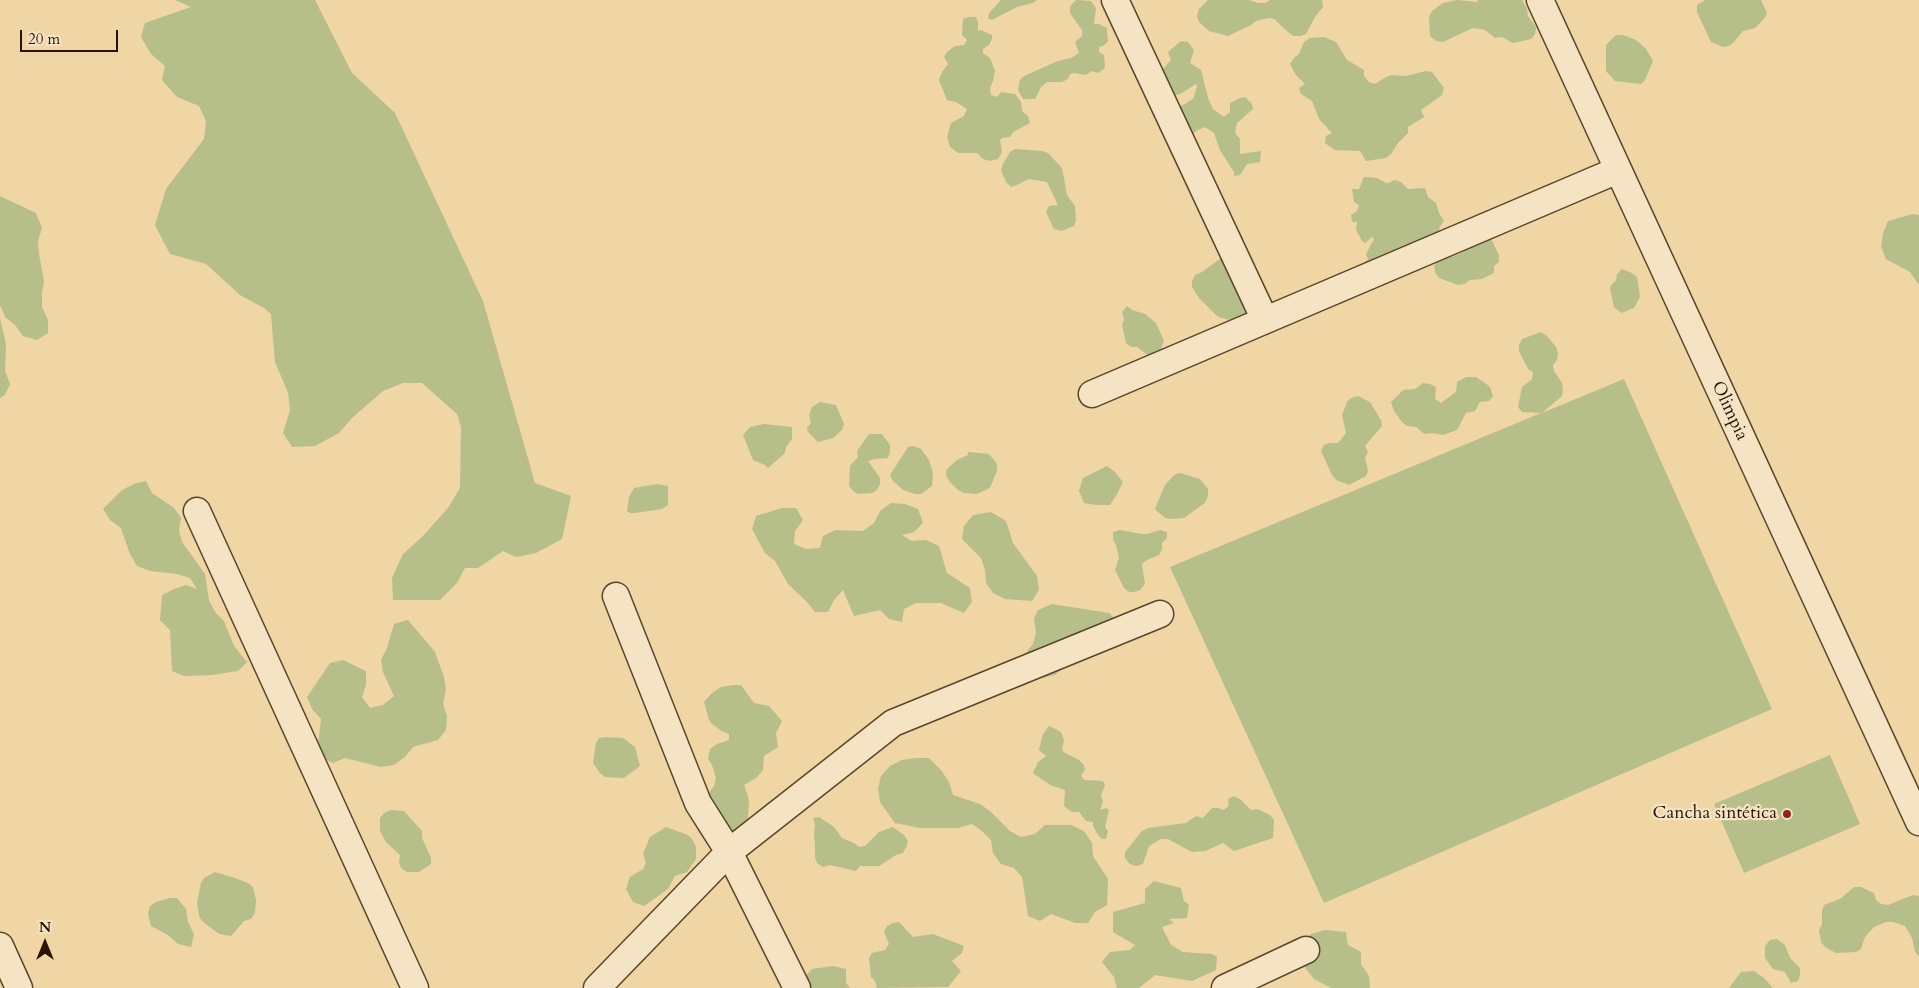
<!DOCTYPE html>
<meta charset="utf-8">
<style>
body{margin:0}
#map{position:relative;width:1919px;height:988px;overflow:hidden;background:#f0d5a5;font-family:Cardo,serif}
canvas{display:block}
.north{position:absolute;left:20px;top:918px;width:50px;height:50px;-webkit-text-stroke:4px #f5e4c4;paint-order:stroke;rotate:0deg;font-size:14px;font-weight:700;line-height:20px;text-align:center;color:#271501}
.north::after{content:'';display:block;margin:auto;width:18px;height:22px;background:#271501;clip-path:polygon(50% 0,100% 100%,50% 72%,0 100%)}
.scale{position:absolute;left:20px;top:30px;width:98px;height:22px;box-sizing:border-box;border:2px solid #271501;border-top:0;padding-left:6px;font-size:15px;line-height:18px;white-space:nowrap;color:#271501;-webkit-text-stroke:4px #f5e4c4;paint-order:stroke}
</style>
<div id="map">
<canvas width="1919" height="988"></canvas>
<div class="north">N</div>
<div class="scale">20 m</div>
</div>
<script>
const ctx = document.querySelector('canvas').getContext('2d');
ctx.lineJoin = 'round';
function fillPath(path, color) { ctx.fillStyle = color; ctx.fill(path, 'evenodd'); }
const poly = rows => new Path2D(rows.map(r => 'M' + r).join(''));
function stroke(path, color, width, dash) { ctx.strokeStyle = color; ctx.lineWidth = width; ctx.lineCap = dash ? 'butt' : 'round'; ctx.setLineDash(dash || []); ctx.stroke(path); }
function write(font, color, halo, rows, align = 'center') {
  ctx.font = font + ' Cardo,serif'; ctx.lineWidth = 4.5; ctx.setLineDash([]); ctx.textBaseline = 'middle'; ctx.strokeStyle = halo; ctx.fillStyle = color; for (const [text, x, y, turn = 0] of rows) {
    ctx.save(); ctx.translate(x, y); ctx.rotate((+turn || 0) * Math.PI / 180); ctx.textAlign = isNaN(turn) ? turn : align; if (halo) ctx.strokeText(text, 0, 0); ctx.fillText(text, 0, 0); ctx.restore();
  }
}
const green = poly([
 [175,0,315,0,352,73,395,113,483,301,535,483,571,496,562,539,536,553,516,557,503,551,478,568,465,568,457,583,440,600,393,600,392,578,403,554,422,537,448,508,460,488,461,427,457,414,422,383,403,383,383,391,352,418,339,433,315,446,292,447,283,433,290,410,288,393,275,362,271,314,264,308,240,295,206,264,170,254,155,225,166,189,204,139,206,121,199,106,177,97,162,80,165,66,151,54,141,37,145,23,191,7],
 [1001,0,1037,0,1033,3,1017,7,992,20,988,18,989,13],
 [1076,0,1091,1,1096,8,1094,24,1099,24,1107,28,1108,41,1103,46,1099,47,1099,52,1104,55,1105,68,1098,73,1092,71,1086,75,1074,73,1070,74,1068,79,1062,82,1047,82,1041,87,1035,99,1023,99,1018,90,1020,80,1024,76,1058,61,1071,58,1079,53,1075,42,1082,36,1082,30,1070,13,1070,9,1071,5],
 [1208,0,1249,0,1258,3,1265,3,1270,0,1322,0,1323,7,1315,17,1306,34,1300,36,1293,36,1288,32,1274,19,1269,18,1256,21,1251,25,1228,36,1209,31,1199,22,1197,16,1199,9],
 [1457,0,1477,2,1478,0,1522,0,1527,9,1528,16,1536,27,1535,34,1531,39,1513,43,1502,37,1495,38,1485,30,1473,28,1443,42,1436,41,1430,36,1429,17,1432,11,1443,3],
 [1705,0,1761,0,1767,13,1764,19,1755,28,1743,31,1734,42,1729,46,1723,47,1711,42,1697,12,1697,5],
 [969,17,976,17,978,22,978,31,981,30,992,35,992,39,989,45,983,49,983,53,990,58,995,71,993,81,990,88,991,95,997,97,1001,92,1015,94,1021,102,1022,111,1028,116,1030,123,1013,132,1010,137,1002,138,1000,140,1002,152,998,159,990,161,983,159,977,153,958,153,950,147,947,137,951,123,964,116,967,109,956,102,947,100,939,80,942,72,948,64,944,57,947,52,955,46,964,45,967,40,962,35,963,19],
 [1616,35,1623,35,1636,40,1646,49,1653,61,1645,80,1641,84,1615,81,1606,71,1606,45],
 [1324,37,1336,42,1347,60,1364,70,1364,76,1369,82,1375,84,1386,77,1392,75,1406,76,1426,71,1432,72,1444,88,1442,95,1421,110,1424,117,1408,127,1408,133,1398,143,1391,154,1386,158,1366,161,1360,151,1335,150,1325,143,1326,136,1332,133,1319,119,1312,101,1301,94,1299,88,1305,84,1296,75,1290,64,1294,58,1299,54,1304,42,1310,38],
 [1181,41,1188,42,1194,50,1190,63,1201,70,1208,98,1213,109,1224,117,1230,112,1230,103,1240,98,1245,97,1252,104,1253,109,1237,123,1235,133,1240,139,1240,154,1261,151,1260,162,1247,164,1240,175,1234,176,1234,172,1220,150,1214,133,1205,127,1196,131,1190,138,1173,111,1193,99,1197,87,1196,84,1180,94,1169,97,1162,70,1171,60,1168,52],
 [1015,149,1042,151,1048,153,1062,168,1067,195,1075,206,1076,220,1074,226,1062,231,1054,229,1046,212,1049,206,1058,205,1047,182,1029,179,1017,185,1011,187,1006,182,1001,170,1003,164,1010,152],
 [1364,177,1377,178,1386,183,1389,183,1394,180,1401,182,1408,189,1425,188,1428,197,1436,203,1439,213,1444,221,1439,228,1442,234,1366,266,1364,263,1368,259,1366,254,1374,239,1372,237,1365,243,1362,241,1356,230,1357,223,1356,221,1354,223,1352,221,1351,215,1357,211,1359,205,1354,202,1352,189,1359,189],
 [0,196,36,213,42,228,38,241,39,254,44,281,42,293,42,307,48,320,48,333,37,340,23,336,15,325,5,317,0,305],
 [1913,214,1919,215,1919,285,1910,272,1886,259,1881,247,1883,233,1888,221],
 [1484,238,1491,239,1499,255,1499,262,1494,266,1494,273,1482,279,1470,280,1464,284,1458,285,1439,278,1435,272,1434,266,1438,261,1457,255,1463,252,1466,245],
 [1221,258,1227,262,1249,315,1230,320,1218,317,1199,298,1192,287,1192,281,1195,275,1202,272],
 [1622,269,1632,273,1637,277,1640,297,1634,308,1621,313,1614,307,1610,288,1611,285,1616,280,1617,274],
 [1127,306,1132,310,1145,314,1156,323,1164,341,1161,348,1162,352,1153,359,1137,347,1131,347,1126,343,1122,325,1124,319,1122,312],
 [0,318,6,344,5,371,10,384,5,395,0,398],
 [1541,332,1547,336,1556,347,1558,353,1557,360,1553,365,1554,371,1562,383,1563,389,1562,396,1542,413,1624,379,1772,709,1324,903,1170,567,1541,413,1522,412,1518,407,1522,387,1532,379,1533,372,1528,369,1519,351,1519,345,1522,339],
 [1466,377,1476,377,1485,383,1490,387,1493,396,1489,401,1480,402,1475,411,1466,413,1457,430,1443,435,1433,433,1424,434,1416,427,1407,426,1402,422,1394,411,1391,402,1403,390,1415,389,1423,383,1430,384,1436,387,1435,399,1441,403,1456,392,1457,382],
 [1358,396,1370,402,1381,420,1382,426,1365,446,1368,452,1365,458,1368,471,1366,476,1349,485,1336,480,1332,475,1321,451,1324,445,1330,443,1338,443,1346,433,1342,415,1347,402,1351,398],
 [820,402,836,405,844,424,842,430,833,438,818,442,808,432,807,428,811,423,809,415,812,407],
 [764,424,792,427,792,439,786,447,785,453,768,468,765,465,753,460,743,435,750,427],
 [869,434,882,434,890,445,890,452,888,458,875,459,868,461,880,478,880,484,877,490,872,493,858,494,853,491,849,486,850,466,858,457,857,451],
 [914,446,921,449,929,460,933,473,932,486,921,494,915,494,903,490,893,481,890,475,908,447],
 [968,452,989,454,997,464,997,471,990,488,977,494,964,493,958,490,949,481,946,475,947,469,957,460,968,455],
 [1107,466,1114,471,1123,482,1117,494,1110,505,1096,505,1084,503,1079,491,1083,478],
 [1180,473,1200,479,1208,489,1208,496,1205,503,1184,518,1171,519,1165,518,1155,509,1165,485,1174,475],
 [146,481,152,493,174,508,181,518,179,530,182,542,205,574,209,600,215,612,224,621,234,646,247,662,238,671,212,675,184,676,172,671,170,630,160,620,162,595,174,589,186,585,197,589,190,578,177,574,150,571,137,566,130,554,121,528,110,520,103,509,122,490,134,484],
 [657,484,668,486,668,505,662,509,635,513,630,513,627,511,629,497,634,488],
 [891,503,905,504,918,509,923,523,914,532,902,535,912,541,926,540,939,546,947,573,970,588,972,602,964,613,941,603,916,603,904,609,902,622,889,619,880,610,854,616,843,590,834,600,828,612,815,612,807,602,788,584,775,561,765,553,752,529,756,516,782,508,796,508,803,520,795,531,794,544,806,549,820,548,823,536,835,530,863,531,874,523,880,511],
 [991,512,1006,521,1013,543,1037,576,1039,590,1032,601,1005,599,993,593,986,583,985,570,981,558,962,539,964,526,973,515],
 [1120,530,1141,534,1147,534,1160,530,1167,532,1167,538,1162,543,1162,549,1159,555,1147,560,1142,564,1145,584,1140,590,1134,592,1129,592,1124,588,1115,570,1119,558,1116,545,1113,539,1113,532],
 [1052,604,1109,613,1114,618,1115,624,1092,653,1084,660,1070,662,1055,675,1038,679,1029,679,1018,662,1033,644,1036,633,1034,618,1038,610],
 [408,620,435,652,444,677,446,690,443,703,447,716,446,730,438,740,413,747,405,757,394,765,381,767,345,758,333,763,321,757,318,744,321,719,312,709,307,697,330,663,343,660,366,671,366,685,362,697,370,708,383,705,394,696,383,672,381,660,387,648,394,624],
 [733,685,741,685,754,703,769,706,782,721,776,733,778,747,764,756,763,770,756,778,744,785,749,800,748,819,742,830,712,843,699,833,696,820,703,800,714,786,716,778,712,765,708,759,710,749,717,744,729,740,729,734,720,730,712,724,709,720,704,702,711,694,721,687],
 [1049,726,1061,732,1064,740,1062,750,1065,753,1079,760,1084,765,1085,770,1081,775,1084,780,1103,781,1105,785,1101,795,1103,802,1100,810,1106,808,1109,810,1105,827,1108,831,1106,839,1102,839,1098,835,1093,826,1093,822,1086,821,1079,812,1072,812,1064,806,1065,790,1050,785,1033,773,1038,762,1046,756,1039,750,1043,734],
 [606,737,623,738,635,747,640,766,624,778,605,777,600,773,593,763,596,743,599,738],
 [1830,755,1860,824,1744,873,1714,804],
 [916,758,929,758,941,770,949,782,953,795,980,804,991,812,1010,831,1021,837,1035,834,1045,825,1071,825,1084,831,1092,843,1093,856,1108,879,1107,905,1095,912,1088,923,1075,923,1051,914,1040,921,1028,916,1022,877,1014,868,1001,864,993,853,991,840,982,831,972,824,958,828,920,828,895,823,880,802,878,789,881,776,890,766,902,760],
 [1234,796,1240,799,1251,810,1258,809,1270,815,1274,820,1273,838,1234,851,1223,843,1205,851,1192,852,1168,839,1161,839,1149,846,1143,864,1136,866,1130,864,1125,858,1125,852,1142,831,1148,828,1186,823,1196,816,1203,818,1212,808,1218,808,1224,810,1229,805,1228,799],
 [391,810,404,811,422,831,422,838,431,858,431,864,419,872,407,872,401,868,399,862,400,855,386,842,380,831,380,818,384,813],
 [819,817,834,827,842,838,854,843,859,847,865,846,879,832,893,827,904,835,908,841,906,847,903,853,896,855,879,866,860,866,856,871,830,865,823,867,817,863,815,857,815,843,814,837,815,824,813,818],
 [666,827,688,835,692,839,696,847,696,859,687,872,675,876,668,889,644,906,633,902,626,889,630,877,643,869,646,863,643,854,650,837],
 [215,872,235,878,248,883,253,887,256,900,255,913,251,919,244,921,231,936,219,934,202,921,199,916,197,903,201,883,204,878],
 [1154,881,1181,888,1184,901,1189,905,1187,918,1169,919,1174,923,1162,927,1171,945,1183,952,1212,954,1217,957,1216,970,1192,981,1155,975,1139,988,1117,988,1114,977,1102,962,1110,952,1130,950,1135,945,1113,932,1113,912,1145,903,1145,889],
 [1854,887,1861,887,1874,893,1876,900,1881,904,1888,905,1913,895,1919,896,1919,957,1915,951,1912,938,1905,926,1893,922,1886,922,1874,927,1865,937,1861,949,1856,952,1836,953,1825,947,1821,942,1819,930,1822,924,1822,911,1824,905,1840,899],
 [170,898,177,898,186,909,188,922,194,934,191,947,178,944,168,935,151,926,148,913,150,906,156,902],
 [899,922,913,937,933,934,964,946,962,953,952,961,961,971,948,987,877,988,875,981,871,977,869,958,872,953,885,950,889,944,884,932,887,926,893,923],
 [1325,930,1346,932,1348,945,1361,952,1361,964,1369,976,1370,988,1331,988,1314,979,1306,969,1301,955,1301,942,1311,934],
 [1777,939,1785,945,1790,958,1800,968,1800,975,1798,981,1791,983,1785,972,1773,969,1765,958,1765,946,1770,940],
 [833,966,846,969,846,983,850,988,808,988,804,980,807,974,812,969],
 [1754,971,1764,978,1773,988,1729,988,1741,972]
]);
const street = poly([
 [1115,0,1265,320],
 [1540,0,1919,822],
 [1092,394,1618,170],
 [197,511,415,988],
 [616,596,698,803,729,852,797,988],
 [0,946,19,988],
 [597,988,729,852,893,723,1160,614],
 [1225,988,1306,950]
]);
const markers = [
 [1787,814,5,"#8f2418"]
];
const streetNames = [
 ["Olimpia",1729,411,65]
];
const poiNames = [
 ["Cancha sintética",1777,814]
];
fillPath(green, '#b6be89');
stroke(street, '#59452a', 29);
stroke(street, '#f5e4c4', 26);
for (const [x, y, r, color] of markers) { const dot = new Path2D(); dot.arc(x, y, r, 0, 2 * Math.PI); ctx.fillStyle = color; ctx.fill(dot); stroke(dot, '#f5e4c4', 2); }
write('18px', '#271501', '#f5e4c4', streetNames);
write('18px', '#271501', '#f5e4c4', poiNames, 'right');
</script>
